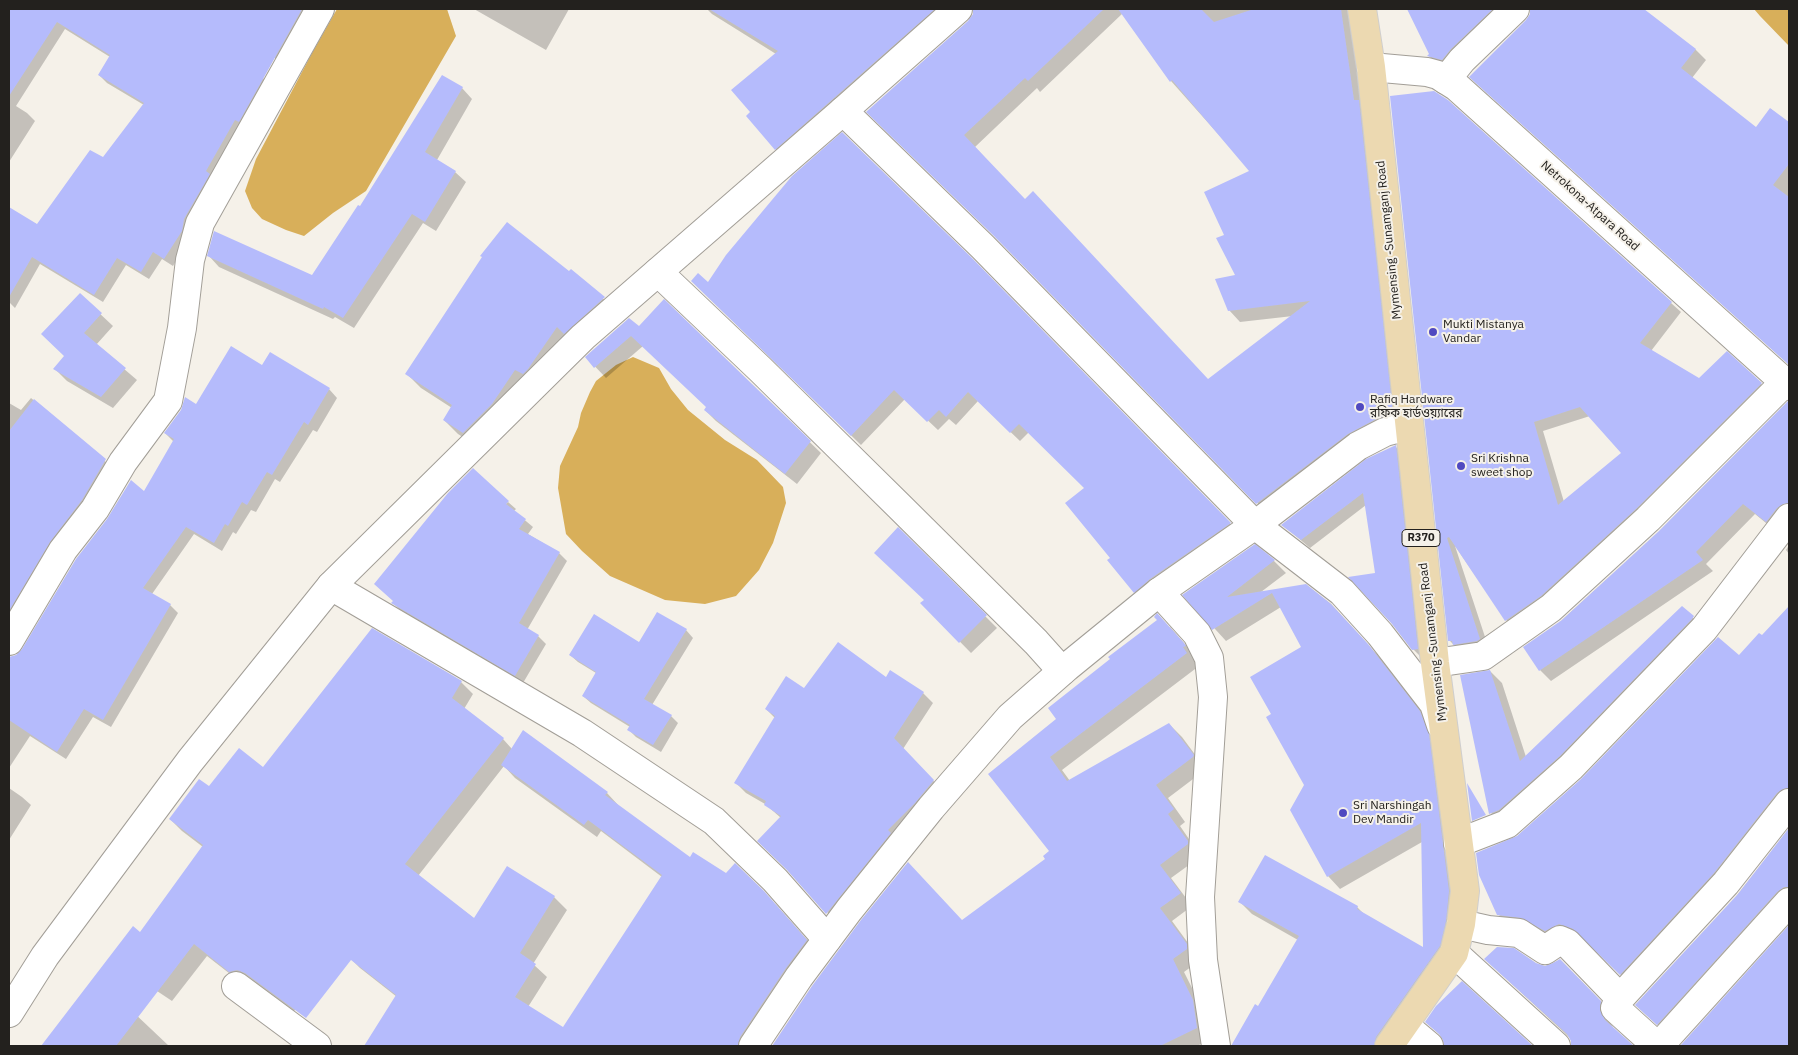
<!DOCTYPE html>
<meta charset="utf-8">
<style>
body{margin:0}
#map{position:relative;width:1798px;height:1055px;overflow:hidden;background:#f5f1e9;font-family:"IBM Plex Sans",sans-serif}
canvas{display:block}
.frame{position:absolute;inset:0;border:10px solid #23211e;pointer-events:none}
</style>
<div id="map">
<canvas width="1798" height="1055"></canvas>
<div class="frame"></div>
</div>
<script>
const ctx = document.querySelector('canvas').getContext('2d');
ctx.lineJoin = 'round';
function fillPath(path, color) { ctx.fillStyle = color; ctx.fill(path, 'evenodd'); }
const poly = rows => new Path2D(rows.map(r => 'M' + r).join(''));
function stroke(path, color, width, dash) { ctx.strokeStyle = color; ctx.lineWidth = width; ctx.lineCap = dash ? 'butt' : 'round'; ctx.setLineDash(dash || []); ctx.stroke(path); }
function write(font, color, halo, rows, align = 'center') {
  ctx.font = font + ' "IBM Plex Sans","Noto Sans Bengali",sans-serif'; ctx.lineWidth = 4; ctx.setLineDash([]); ctx.textBaseline = 'middle'; ctx.strokeStyle = halo; ctx.fillStyle = color; for (const [text, x, y, turn = 0] of rows) {
    ctx.save(); ctx.translate(x, y); ctx.rotate((+turn || 0) * Math.PI / 180); ctx.textAlign = isNaN(turn) ? turn : align; if (halo) ctx.strokeText(text, 0, 0); ctx.fillText(text, 0, 0); ctx.restore();
  }
}
const water = poly([
 [337,9,447,9,456,36,366,191,333,213,304,236,286,230,262,219,252,208,245,191,256,159,312,53],
 [1754,9,1789,9,1789,46,1760,16],
 [633,357,659,368,671,389,688,410,725,440,757,460,783,487,786,503,773,543,759,570,736,596,705,604,665,600,610,576,582,551,566,534,558,488,560,466,578,427,581,413,590,392,596,381,616,365]
]);
const shadow = poly([
 [9,9,101,9,141,33,263,78,271,86,189,239,173,266,162,259,149,279,126,265,103,302,40,264,15,308,10,303,9,306,9,209,38,225,103,159,144,105,107,83,99,75,110,57,65,29,16,106,27,113,35,121,9,162,9,19,12,14,9,11],
 [223,9,315,9,283,66],
 [474,9,569,9,546,50],
 [707,9,959,9,787,160,776,149,752,113,776,54,712,14],
 [974,9,1351,9,1403,425,1269,515,1002,242,868,112,969,22,974,15],
 [1123,13,1171,81,1251,171,1237,276,1229,310,1240,322,1293,316,1208,380,1025,201,975,147,1037,88,1040,92],
 [1408,9,1515,9,1439,67,1429,56,1431,55],
 [1531,9,1642,9,1695,49,1706,60,1692,78,1756,129,1771,109,1789,124,1789,364,1481,87,1527,21,1531,13],
 [462,88,472,99,437,160,455,172,466,182,436,231,423,223,354,328,335,317,333,319,219,267,209,256,313,276,360,207],
 [1391,97,1447,100,1671,303,1681,312,1651,351,1699,380,1761,384,1771,393,1516,630,1506,620,1455,546,1489,649,1459,650,1450,641],
 [1590,416,1623,453,1564,502,1543,431],
 [981,269,1239,533,1144,601,1135,592,1112,558,1086,488,1029,432,1020,441,978,401,956,425,949,419,938,430,905,399,861,445,692,281,709,284],
 [571,270,618,312,478,447,458,434,444,420,452,408,421,388,407,374],
 [80,295,113,326,96,345,137,380,113,408,67,381,55,369,66,356],
 [664,301,821,453,797,484,716,421,705,410,707,407,643,346,606,378,586,357,639,328],
 [263,366,329,389,337,398,317,432,313,430,280,482,275,479,256,512,251,510,236,534,233,532,222,551,194,534,152,594,170,605,178,613,111,727,93,717,66,759,30,736,9,768,9,658,18,655,145,493,174,442,165,433,197,406],
 [31,398,114,469,9,633,9,403,21,410],
 [1788,402,1789,518,1777,532,1755,514,1706,564,1713,571,1551,681,1540,670,1562,620,1660,531],
 [1396,447,1404,455,1422,658,1413,649,1376,574,1366,505,1310,548,1283,525],
 [508,502,516,509,514,511,533,527,528,534,559,553,567,561,527,630,538,636,546,644,523,683,400,610,393,603],
 [898,529,997,628,971,653,922,603,925,600],
 [1789,545,1789,554,1786,550],
 [1255,546,1274,561,1286,573,1261,592,1306,585,1331,604,1380,658,1432,725,1457,934,1391,1046,1232,1046,1259,1008,1298,940,1252,914,1240,902,1357,907,1365,915,1424,950,1422,842,1340,889,1328,876,1306,785,1273,714,1303,648,1281,607,1226,641,1184,595],
 [1682,608,1705,629,1502,825,1491,813,1461,676,1490,671,1502,683,1526,757],
 [1789,608,1789,805,1633,987,1587,941,1572,936,1558,943,1511,927,1498,914,1518,837,1739,657,1762,637],
 [1170,627,1196,657,1197,659,1194,660,1199,666,1062,770,1070,781,1169,724,1182,737,1205,768,1205,770,1168,798,1185,822,1180,826,1200,855,1200,857,1171,878,1192,906,1172,921,1199,958,1199,961,1184,972,1205,1014,1209,1040,1197,1046,773,1046,813,987,962,921,1047,859,1051,851,990,774],
 [686,630,693,638,652,705,671,716,678,723,661,752,636,737,629,730,630,727,591,703,583,696,596,673,578,662,570,655,639,644],
 [886,678,923,693,933,703,903,749,943,791,837,923,790,871,781,818,765,804,746,793,736,783,775,718,766,709,805,690],
 [461,682,473,694,464,709,503,739,512,749,607,793,619,806,691,859,776,905,819,953,755,1046,365,1046,397,997,360,968,347,955,294,1011,259,985,251,982,243,984,207,956,172,1001,124,969,141,933,203,847,182,831,170,819,209,788,263,769],
 [504,766,515,778,597,837,601,831,662,877,564,1029,528,1007,547,977,533,964,567,910,554,897,508,868,475,919,418,876],
 [9,788,22,797,31,805,9,840],
 [1789,830,1789,904,1670,1036,1649,1017,1738,894],
 [1789,927,1789,1046,1682,1046],
 [1560,960,1613,1014,1611,1024,1615,1031,1632,1046,1572,1046,1572,1040,1569,1037,1498,971,1536,964,1544,967],
 [96,977,169,1046,42,1046],
 [1462,983,1531,1046,1445,1046,1444,1038,1426,1022]
]);
const building = poly([
 [9,9,302,9,239,122,235,120,206,171,210,174,184,219,182,231,164,259,153,252,141,272,117,258,94,295,32,257,9,297,9,207,37,224,90,150,103,157,144,103,98,75,110,55,57,22,9,96],
 [709,9,935,9,775,150,746,116,750,112,731,90,778,51],
 [973,9,1104,9,1028,81,1025,78,964,135,1025,199,1033,191,1208,379,1310,301,1228,311,1215,279,1235,275,1216,238,1224,235,1204,192,1249,171,1172,80,1170,82,1118,9,1201,9,1214,22,1254,9,1341,9,1354,100,1359,100,1393,414,1378,418,1348,434,1256,504,994,236,866,112,968,21,973,14],
 [1407,9,1493,9,1451,49,1442,60,1427,56,1429,54],
 [1530,9,1644,9,1696,49,1681,68,1756,127,1770,108,1789,122,1789,164,1773,185,1789,197,1789,365,1469,77,1526,20,1530,14],
 [442,75,463,87,425,152,456,171,425,222,412,214,343,318,324,307,323,309,207,256,214,231,312,275,358,205,360,206],
 [1434,91,1448,100,1672,302,1640,343,1699,378,1727,351,1762,383,1637,508,1541,596,1505,621,1449,537,1447,538,1480,639,1477,641,1453,645,1452,641,1448,641,1390,96],
 [1580,407,1621,453,1558,505,1534,422],
 [842,132,972,258,1231,523,1150,579,1134,593,1107,560,1110,558,1065,503,1084,488,1019,424,1010,433,968,392,946,417,939,410,927,422,894,390,851,436,691,281,698,273,708,282,726,255,792,176],
 [507,222,569,271,571,269,605,297,564,334,557,327,528,369,523,374,515,370,492,404,463,433,443,420,452,405,405,374,482,257,480,256],
 [80,293,102,313,84,333,126,368,101,397,53,369,64,356,41,334],
 [664,299,811,441,785,474,704,410,706,407,631,336,594,368,585,357,629,318,639,326],
 [231,346,262,365,270,352,330,388,308,425,304,422,272,475,267,472,247,505,242,502,228,526,225,524,214,543,186,527,143,588,171,604,103,720,84,709,57,752,9,720,9,657,16,655,22,649,76,559,107,519,131,480,144,491,174,439,164,433,181,410,185,397,196,404],
 [34,399,106,459,82,500,50,542,9,611,9,431],
 [1788,401,1789,401,1789,503,1783,504,1777,508,1766,522,1743,504,1696,552,1703,560,1539,671,1523,647,1562,620,1659,531],
 [1396,445,1418,649,1412,650,1392,624,1348,577,1375,573,1363,493,1301,540,1281,525,1366,459],
 [473,468,509,501,506,504,526,519,519,529,560,552,519,623,539,635,515,676,391,603,393,601,374,584,448,493],
 [898,527,987,615,959,643,920,603,924,600,874,553],
 [1255,544,1275,560,1227,597,1306,584,1331,604,1368,644,1420,711,1429,734,1449,891,1446,921,1440,946,1376,1037,1374,1046,1231,1046,1255,1004,1258,1006,1299,936,1238,902,1265,855,1358,906,1357,909,1423,947,1421,823,1327,877,1290,810,1304,785,1266,717,1271,714,1250,677,1301,647,1272,593,1212,630,1182,595],
 [1682,606,1694,616,1692,619,1560,756,1499,810,1489,814,1460,675,1490,670,1520,761],
 [1789,606,1789,788,1783,789,1777,793,1714,873,1620,975,1573,929,1559,924,1545,931,1521,918,1497,915,1479,875,1476,853,1517,836,1581,779,1718,637,1739,655,1759,633,1762,635],
 [657,612,687,629,644,699,672,715,653,745,627,730,630,725,582,696,596,672,569,655,594,614,639,642],
 [1157,613,1184,643,1186,646,1183,647,1187,653,1050,757,1067,781,1169,723,1194,755,1193,757,1156,785,1174,809,1168,814,1188,841,1188,844,1160,865,1181,893,1160,908,1187,944,1187,949,1173,959,1193,1000,1197,1028,1160,1046,772,1046,812,986,861,920,908,862,962,920,1045,859,1043,856,1049,851,988,774,1056,719,1048,708,1110,659,1108,657,1157,620,1154,617],
 [372,628,462,681,452,698,504,738,405,864,474,918,507,866,555,896,520,953,536,964,515,997,563,1027,662,875,588,820,584,825,501,765,523,730,608,792,605,795,690,857,693,852,726,873,735,863,764,891,807,940,786,968,740,1037,738,1046,364,1046,396,995,351,960,306,1018,245,973,237,970,229,972,194,944,116,1046,41,1046,133,926,140,932,203,845,169,819,199,779,209,786,239,748,263,767],
 [838,642,886,677,890,670,924,692,894,738,934,780,915,803,888,830,891,833,826,914,787,870,757,841,781,816,764,805,766,801,734,783,775,716,765,709,786,676,804,688],
 [1467,783,1486,815,1472,821],
 [1789,828,1789,887,1784,887,1777,892,1657,1025,1635,1005,1738,894],
 [1789,925,1789,1046,1680,1046],
 [1497,947,1514,948,1536,963,1545,966,1553,963,1560,959,1601,1001,1600,1010,1605,1020,1634,1046,1571,1046,1571,1041,1567,1034,1484,959],
 [1462,981,1533,1046,1444,1046,1443,1040,1439,1034,1425,1022,1436,1006]
]);
const minor = poly([
 [1446,80,1462,60,1515,9],
 [843,111,983,247,1255,525,1342,592,1380,634,1434,704,1441,725],
 [658,272,760,369,899,506,1036,642,1062,671],
 [331,586,582,733,714,821,775,880,827,939],
 [1159,592,1197,634,1209,658,1213,697,1200,897,1203,960,1216,1046],
 [9,641,63,550,95,509,123,462,168,401,182,328,190,260,200,223,320,9],
 [1435,663,1483,656,1551,608,1648,519,1785,382],
 [1458,843,1507,824,1571,767,1704,629,1789,518],
 [1461,924,1488,930,1519,933,1545,950,1560,940,1567,943,1620,998,1615,1008,1657,1046],
 [236,986,317,1046],
 [1620,998,1726,883,1789,803],
 [1404,1025,1429,1046],
 [1659,1046,1789,902]
]);
const tertiary = poly([
 [1371,67,1427,72,1438,75,1457,87,1789,386],
 [1454,953,1556,1046],
 [9,1013,45,956,190,761,331,586,583,337,843,111,958,9],
 [753,1046,799,977,849,910,931,808,1010,717,1067,667,1159,592,1255,525,1358,446,1385,432,1408,426]
]);
const primary = poly([
 [1362,9,1371,67,1435,663,1465,891,1461,924,1454,953,1389,1046]
]);
const markers = [
 [1433,332,5,"#5049c0"],
 [1360,407,5,"#5049c0"],
 [1461,466,5,"#5049c0"],
 [1343,813,5,"#5049c0"]
];
const shields = [
 [1421,538,38]
];
const shieldNames = [
 ["R370",1421,538]
];
const streetNames = [
 ["Netrokona-Atpara Road",1590,206,42],
 ["Mymensing -Sunamganj Road",1389,240,-96],
 ["Mymensing -Sunamganj Road",1433,642,-97]
];
const poiNames = [
 ["Mukti Mistanya",1443,325],
 ["Vandar",1443,339],
 ["Rafiq Hardware",1370,400],
 ["রফিক হার্ডওয়্যারের",1370,414],
 ["Sri Krishna",1471,459],
 ["sweet shop",1471,473],
 ["Sri Narshingah",1353,806],
 ["Dev Mandir",1353,820]
];
fillPath(water, '#d8af5a');
fillPath(shadow, '#0003');
fillPath(building, '#b5bbfc');
stroke(minor, '#a29e97', 30);
stroke(tertiary, '#a29e97', 30);
stroke(primary, '#cfcece', 30);
stroke(minor, '#fff', 28);
stroke(tertiary, '#fff', 28);
stroke(primary, '#ecd9b1', 28);
for (const [x, y, r, color] of markers) { const dot = new Path2D(); dot.arc(x, y, r, 0, 2 * Math.PI); ctx.fillStyle = color; ctx.fill(dot); stroke(dot, '#f5f1e9', 2); }
for (const [x, y, w] of shields) { const box = new Path2D(); box.roundRect(x - w / 2, y - 8.5, w, 17, 4); ctx.fillStyle = '#f5f1e9'; ctx.fill(box); stroke(box, '#23211e', 1); }
write('bold 11px', '#23211e', null, shieldNames);
write('12px', '#23211e', '#f5f1e9', streetNames);
write('12px', '#23211e', '#f5f1e9', poiNames, 'left');
</script>
